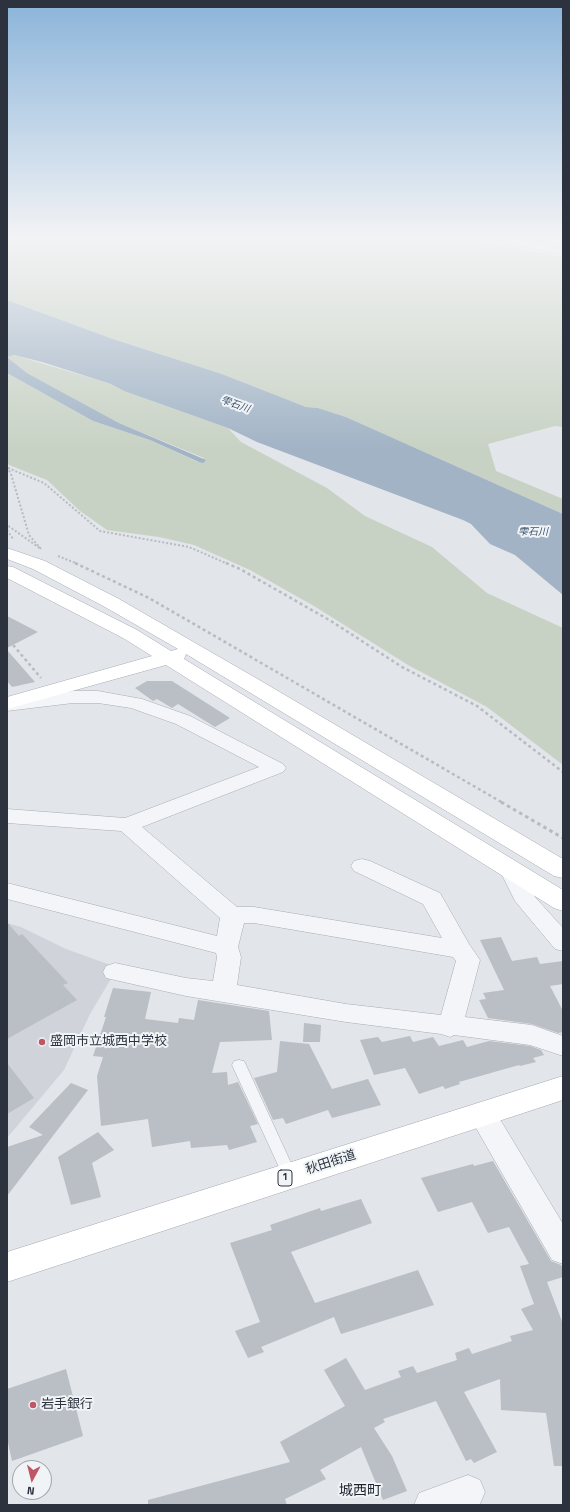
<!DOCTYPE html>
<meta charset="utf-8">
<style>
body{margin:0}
#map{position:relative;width:570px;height:1512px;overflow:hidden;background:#e2e5e9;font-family:"Titillium Web",sans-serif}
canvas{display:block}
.frame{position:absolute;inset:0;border:8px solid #2c333f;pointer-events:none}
.north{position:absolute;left:12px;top:1460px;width:40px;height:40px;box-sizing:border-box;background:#f1f4f6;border:1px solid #a2a7ad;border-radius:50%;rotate:187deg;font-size:11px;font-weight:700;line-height:16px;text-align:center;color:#2c333f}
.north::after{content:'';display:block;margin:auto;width:14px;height:18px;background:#bf5666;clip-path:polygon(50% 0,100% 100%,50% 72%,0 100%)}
</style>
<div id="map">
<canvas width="570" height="1512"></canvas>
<div class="frame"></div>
<div class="north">N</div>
</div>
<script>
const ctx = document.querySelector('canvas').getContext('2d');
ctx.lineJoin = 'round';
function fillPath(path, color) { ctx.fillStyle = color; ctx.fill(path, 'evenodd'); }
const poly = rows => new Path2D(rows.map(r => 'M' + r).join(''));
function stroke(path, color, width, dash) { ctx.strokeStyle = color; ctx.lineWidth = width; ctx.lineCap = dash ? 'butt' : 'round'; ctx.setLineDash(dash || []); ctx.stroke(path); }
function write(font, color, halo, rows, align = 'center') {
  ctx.font = font + ' "Titillium Web","Noto Sans JP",sans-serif'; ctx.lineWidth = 4; ctx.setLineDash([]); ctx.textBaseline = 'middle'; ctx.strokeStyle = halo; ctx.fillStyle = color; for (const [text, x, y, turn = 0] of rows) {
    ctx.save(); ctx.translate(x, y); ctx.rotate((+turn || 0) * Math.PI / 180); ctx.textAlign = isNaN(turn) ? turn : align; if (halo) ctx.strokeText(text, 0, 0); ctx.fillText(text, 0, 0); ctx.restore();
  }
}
const built = poly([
 [7,923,21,927,66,949,116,967,112,977,90,1014,64,1070,7,1138]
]);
const green = poly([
 [7,236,454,236,563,257,563,427,555,426,488,444,496,471,563,499,563,514,346,417,318,408,306,407,222,374,113,339,7,300],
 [488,236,563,236,535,244],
 [14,355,111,384,124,391,228,428,241,442,327,488,365,516,432,547,487,593,563,628,563,765,487,707,408,665,314,606,250,570,194,545,159,537,107,530,80,511,47,480,9,465,7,463,7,373,93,421,150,440,198,462,204,458,119,423,27,373,7,357]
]);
const water = poly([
 [7,300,113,339,222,374,306,407,318,408,346,417,563,514,563,595,515,555,490,544,471,524,463,520,257,442,228,428,124,391,111,384,42,362,14,355,7,357],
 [7,357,27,373,119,423,206,460,203,463,199,462,150,440,93,421,7,373]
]);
const building = poly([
 [7,616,38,632,7,648],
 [7,650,35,682,12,687,7,681],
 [147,681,172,681,230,718,215,727,178,704,172,708,157,699,153,701,135,688],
 [7,922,19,936,22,934,68,983,63,985,77,1000,7,1039],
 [501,937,512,961,537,957,540,964,563,961,563,984,550,986,563,1011,563,1032,558,1033,532,1024,488,1018,479,1000,486,999,483,993,504,990,480,940],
 [113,988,151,992,145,1019,178,1023,179,1018,194,1020,198,1000,269,1011,272,1040,220,1042,212,1073,227,1072,228,1085,238,1082,258,1124,250,1126,257,1142,229,1150,227,1145,191,1148,190,1141,152,1147,148,1119,101,1126,97,1076,103,1057,93,1056,106,1017,104,1017],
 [304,1023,321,1025,320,1042,303,1042],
 [410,1036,413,1042,433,1037,439,1046,463,1040,467,1047,489,1041,530,1046,541,1050,544,1055,533,1058,536,1062,520,1066,519,1065,459,1082,460,1084,445,1089,443,1086,419,1094,405,1068,374,1075,360,1040,378,1037,382,1042],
 [280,1041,309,1044,332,1089,368,1079,381,1105,332,1118,328,1110,286,1124,283,1118,273,1120,254,1078,277,1072],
 [7,1063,34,1098,7,1114],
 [71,1083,88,1090,7,1196,7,1147,43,1135,29,1127],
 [98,1132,114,1150,92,1163,101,1197,71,1205,58,1157],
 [493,1161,551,1261,561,1265,563,1269,563,1277,547,1282,563,1324,563,1466,554,1466,546,1413,501,1410,500,1379,464,1392,497,1452,474,1463,471,1459,466,1461,436,1401,383,1419,385,1422,374,1428,392,1456,407,1491,383,1500,361,1447,320,1470,326,1479,285,1499,287,1505,148,1505,148,1500,290,1462,280,1442,345,1406,324,1370,346,1358,365,1390,401,1377,398,1371,413,1366,417,1373,457,1360,455,1353,469,1348,472,1354,512,1341,510,1336,533,1330,521,1309,534,1304,520,1266,529,1264,509,1227,488,1233,472,1202,438,1212,421,1178,473,1164,474,1166],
 [361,1199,372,1223,291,1252,315,1303,418,1270,434,1305,341,1334,334,1317,261,1347,264,1352,248,1358,235,1331,260,1322,230,1243,272,1230,270,1225,320,1208,321,1211],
 [66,1369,83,1436,12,1461,7,1438,7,1389]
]);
const pathFar3 = poly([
 [250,236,315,245,408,262,439,262,490,250],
 [458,236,472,239]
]);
const pathFar2 = poly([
 [7,467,11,474,29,535,41,549,7,525],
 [8,468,44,483,100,531,189,547,228,564],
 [7,530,13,539],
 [58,556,78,564]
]);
const pathFar1 = poly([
 [75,563,149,598,503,803],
 [226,563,240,569,331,621,402,667,477,706,563,772],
 [7,644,14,646,41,678]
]);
const path = poly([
 [501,802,563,838]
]);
const lane = poly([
 [239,1060,244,1061,246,1065,297,1176,295,1180,290,1182,285,1180,283,1176,232,1065,234,1061,239,1060]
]);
const street = poly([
 [480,236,499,236,563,248,563,254,485,239,480,236],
 [73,691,98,691,142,699,190,716,283,764,286,768,283,772,142,827,237,907,254,907,442,938,423,904,354,871,351,866,354,861,362,859,370,861,440,893,469,944,480,960,465,1017,532,1025,563,1036,563,1056,530,1045,454,1035,450,1037,441,1034,346,1022,186,996,106,978,103,972,106,966,115,963,186,978,213,981,217,957,216,953,7,899,7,883,217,936,220,918,121,831,7,823,7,809,125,818,259,767,176,724,131,708,98,703,73,703,7,711,7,699,73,691],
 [244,923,254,923,453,957,456,961,441,1015,346,1004,237,985,241,957,238,947,244,923],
 [510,862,518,864,535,897,563,928,563,951,555,949,515,901,499,869,502,864,510,862],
 [482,1103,492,1106,563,1224,563,1264,552,1260,468,1114,472,1106,482,1103],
 [468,1475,480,1480,485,1492,480,1504,414,1505,419,1493,468,1475]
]);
const secondary = poly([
 [7,548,45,561,119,599,261,681,563,859,563,878,554,876,186,654,184,659,563,890,563,911,554,908,166,665,7,709,7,697,152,656,123,638,7,578,7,566,13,567,137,630,171,651,178,649,105,607,33,569,7,559,7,548]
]);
const primary = poly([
 [563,1076,563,1100,7,1282,7,1252,563,1076]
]);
const markers = [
 [42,1042,4,"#bf5666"],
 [33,1405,4,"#bf5666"]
];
const farWaternames = [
 ["雫石川",235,405,19],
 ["雫石川",533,533]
];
const shields = [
 [285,1178,14]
];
const shieldNames = [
 ["1",285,1178]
];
const nearPoinames = [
 ["盛岡市立城西中学校",50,1042],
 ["岩手銀行",41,1405]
];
const nearStreetnames = [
 ["秋田街道",331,1163,-18]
];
const nearNeighbourhoodnames = [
 ["城西町",360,1492]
];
fillPath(built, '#d0d4da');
fillPath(green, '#c8d2c4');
fillPath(water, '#a1b3c5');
fillPath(building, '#babec5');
stroke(lane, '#a8acb3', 1);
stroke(street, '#a8acb3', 1);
stroke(secondary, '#a8acb3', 1);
stroke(primary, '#a3a9b3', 1);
stroke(pathFar3, '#b8bbc0', 1.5, [1.5, 1.5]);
stroke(pathFar2, '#b8bbc0', 2, [2, 2]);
stroke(pathFar1, '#b8bbc0', 2.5, [3, 3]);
stroke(path, '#b8bbc0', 3, [3.5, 3.5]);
fillPath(lane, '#f4f5f8');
fillPath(street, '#f4f5f8');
fillPath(secondary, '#fff');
fillPath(primary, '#fff');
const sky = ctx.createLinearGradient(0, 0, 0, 448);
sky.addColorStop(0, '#8bb4da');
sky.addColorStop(0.53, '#f2f3f5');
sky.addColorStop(1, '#f2f3f500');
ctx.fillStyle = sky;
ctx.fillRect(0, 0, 570, 448);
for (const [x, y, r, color] of markers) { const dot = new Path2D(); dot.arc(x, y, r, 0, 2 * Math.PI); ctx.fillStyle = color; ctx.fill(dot); stroke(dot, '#f1f4f6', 1.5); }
write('italic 10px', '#3b526e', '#f1f4f6', farWaternames);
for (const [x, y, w] of shields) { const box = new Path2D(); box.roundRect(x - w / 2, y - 8, w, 16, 3); ctx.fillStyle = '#f1f4f6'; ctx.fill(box); stroke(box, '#2c333f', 1); }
write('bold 10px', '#2c333f', null, shieldNames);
write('13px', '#2c333f', '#f1f4f6', nearPoinames, 'left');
write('13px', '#2c333f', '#f1f4f6', nearStreetnames);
write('14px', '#1e2430', '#f1f4f6', nearNeighbourhoodnames);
</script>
